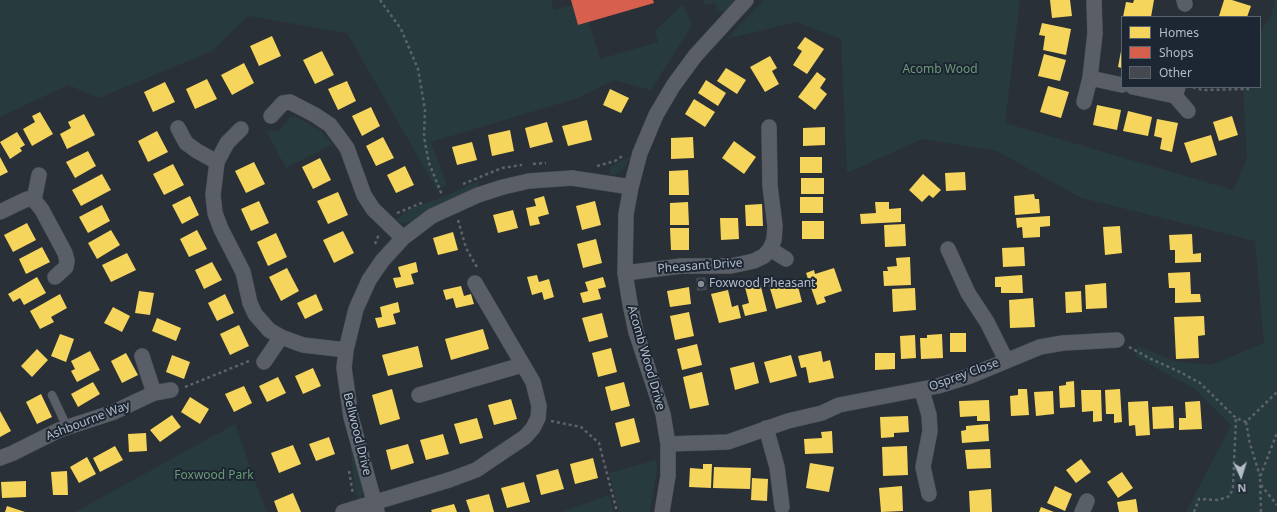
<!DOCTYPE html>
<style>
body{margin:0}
#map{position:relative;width:1277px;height:512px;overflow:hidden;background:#2a3038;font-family:"Noto Sans",sans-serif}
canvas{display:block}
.legend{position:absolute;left:1121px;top:16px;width:140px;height:72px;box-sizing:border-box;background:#1d2633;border:1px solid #59626f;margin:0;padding:5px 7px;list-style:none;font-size:12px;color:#b4bcc9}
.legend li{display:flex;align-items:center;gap:8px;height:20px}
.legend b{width:20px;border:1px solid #59626f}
.north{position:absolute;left:1221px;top:456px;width:40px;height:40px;-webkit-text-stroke:3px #1d2633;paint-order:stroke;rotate:176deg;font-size:11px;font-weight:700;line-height:16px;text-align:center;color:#b4bcc9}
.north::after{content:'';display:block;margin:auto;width:14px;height:18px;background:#b4bcc9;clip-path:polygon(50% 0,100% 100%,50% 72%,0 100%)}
</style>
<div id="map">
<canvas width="1277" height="512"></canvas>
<ul class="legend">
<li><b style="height:11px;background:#f6d55c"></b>Homes</li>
<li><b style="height:11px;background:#d6604d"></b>Shops</li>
<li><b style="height:11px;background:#444950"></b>Other</li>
</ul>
<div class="north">N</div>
</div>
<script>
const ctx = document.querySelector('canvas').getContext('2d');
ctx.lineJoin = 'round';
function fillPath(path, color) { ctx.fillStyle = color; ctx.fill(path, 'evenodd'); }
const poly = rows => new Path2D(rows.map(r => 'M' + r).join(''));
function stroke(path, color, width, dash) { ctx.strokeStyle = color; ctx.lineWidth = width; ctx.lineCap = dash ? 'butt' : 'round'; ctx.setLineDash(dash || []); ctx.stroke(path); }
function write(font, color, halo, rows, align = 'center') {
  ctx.font = font + ' "Noto Sans",sans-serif'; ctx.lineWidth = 4; ctx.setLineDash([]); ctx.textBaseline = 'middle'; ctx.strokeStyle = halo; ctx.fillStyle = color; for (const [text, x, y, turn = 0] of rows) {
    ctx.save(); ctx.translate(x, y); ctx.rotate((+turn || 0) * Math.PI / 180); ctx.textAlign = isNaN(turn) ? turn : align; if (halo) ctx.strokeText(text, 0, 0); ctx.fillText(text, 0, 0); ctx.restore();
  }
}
const green = poly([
 [0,0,551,0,554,10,572,5,578,25,589,22,600,59,658,42,655,31,683,4,692,25,651,90,614,80,578,98,431,142,447,185,437,190,347,33,248,16,212,51,99,98,68,85,0,117],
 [703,0,736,0,725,11,717,12,716,3,704,5],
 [764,0,1020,0,1005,123,1233,190,1247,159,1243,87,1260,87,1260,32,1271,16,1275,0,1277,0,1277,512,1186,512,1231,425,1196,390,1135,356,1138,346,1174,361,1211,365,1264,343,1255,241,1081,198,997,151,922,139,847,173,841,39,796,22,726,39],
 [290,117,296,117,320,130,333,144,286,168,266,131,280,130],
 [632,155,623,169,614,175,610,175,610,167],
 [478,181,479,188,449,200,409,223,403,223,396,220,410,209,443,197],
 [235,424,266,512,75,512],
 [350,439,364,491,359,501,354,486],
 [656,460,657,470,650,512,619,512,609,473],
 [609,495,614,512,562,512]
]);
const homes = poly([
 [1050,0,1070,0,1072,16,1052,18],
 [1134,0,1154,0,1151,17,1123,17,1126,2,1133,3],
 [1224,0,1232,0,1251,6,1247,17,1219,16],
 [1042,23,1071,29,1066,55,1043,50,1045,36,1039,35],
 [272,36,281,56,259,66,250,46],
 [805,37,824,49,807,74,793,65,802,51,797,48],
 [322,51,334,75,315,84,303,60],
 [1121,51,1122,51,1122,68,1118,67],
 [1044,54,1066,60,1060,81,1038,76],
 [770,56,777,68,772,71,779,84,765,92,750,67],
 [244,63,254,83,232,95,221,75],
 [726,68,746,80,737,94,717,81],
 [817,72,826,79,820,88,827,94,815,110,798,97],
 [207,79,217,99,195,109,186,89],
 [706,80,726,93,718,106,698,93],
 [347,81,356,101,338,110,328,89],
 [165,82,175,102,153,112,144,92],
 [1048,86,1069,92,1061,118,1040,112],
 [610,89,629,98,621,113,603,105],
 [694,99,715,112,705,127,685,114],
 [1097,105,1121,110,1117,130,1093,125],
 [371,107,380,126,362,136,352,116],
 [1128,111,1152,117,1148,136,1123,131],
 [40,112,53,134,32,146,23,129,35,122,32,116],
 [84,114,95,135,67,149,60,134,71,128,68,122],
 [1232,116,1238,135,1219,141,1213,122],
 [1157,119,1178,123,1172,152,1160,149,1162,138,1154,136],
 [587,120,592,140,568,146,562,126],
 [547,122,553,142,530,148,525,128],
 [825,127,825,145,803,146,803,128],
 [510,130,514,151,492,156,488,135],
 [157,131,168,152,148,162,138,141],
 [17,132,25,145,20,148,22,151,10,159,0,142],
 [1211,135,1217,155,1191,163,1184,143],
 [383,137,394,158,376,166,366,146],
 [693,137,694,158,671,159,671,138],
 [734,141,756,157,744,174,722,158],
 [472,142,477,160,457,165,452,147],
 [88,151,96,166,75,178,66,162],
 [0,157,8,172,0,176],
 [800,157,822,157,822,173,800,173],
 [320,158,331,180,313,189,302,167],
 [254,162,265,184,246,193,235,171],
 [173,164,184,185,164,195,153,174],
 [405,166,414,185,396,193,387,175],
 [688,170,689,195,669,195,669,171],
 [965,172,966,190,946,191,945,173],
 [102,174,111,190,81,206,72,190],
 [923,174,941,190,933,198,929,195,922,202,909,190],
 [801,178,824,178,824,194,801,194],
 [338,192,348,215,328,224,317,201],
 [1034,194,1035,199,1039,199,1040,213,1015,215,1014,196],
 [190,196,199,215,182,224,172,205],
 [544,196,549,214,538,217,540,224,530,226,526,208,536,206,534,199],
 [800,197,823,197,823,213,800,213],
 [259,201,269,223,251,231,241,209],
 [595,201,601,225,582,230,576,206],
 [688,202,689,225,670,225,670,203],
 [875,202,889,202,889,209,901,208,901,222,861,224,860,214,876,213],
 [762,204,763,226,746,226,745,205],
 [102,205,110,221,88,233,79,217],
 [513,210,518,228,498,233,493,215],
 [1050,216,1050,226,1040,227,1040,237,1023,238,1022,227,1017,228,1016,218],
 [720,218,738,218,739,239,721,240],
 [802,221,824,221,824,239,802,239],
 [27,223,36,240,13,252,4,235],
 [905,224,906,246,885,247,884,225],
 [1120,226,1122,253,1105,255,1103,227],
 [670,228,689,228,689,250,671,250],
 [111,230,120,245,97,259,88,243],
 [197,230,207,249,189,257,180,239],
 [343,231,354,253,334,263,323,240],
 [453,232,458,250,438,255,433,238],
 [276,233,287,257,268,266,257,242],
 [1192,234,1193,254,1201,253,1201,262,1175,263,1175,250,1170,250,1169,235],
 [596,239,602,263,583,268,577,244],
 [42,247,50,262,26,274,19,259],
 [1024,247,1025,266,1003,267,1002,248],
 [127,253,136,270,111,282,102,265],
 [910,257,911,285,884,286,883,271,888,271,887,267,897,266,896,258],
 [212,262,222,280,204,289,195,270],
 [416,262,418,272,411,274,414,284,396,288,393,278,401,277,398,267],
 [287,268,299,291,281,301,269,277],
 [834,268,842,291,824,297,826,302,817,305,806,273,814,270,815,274],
 [1190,272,1191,294,1200,294,1201,302,1175,303,1175,288,1169,288,1168,273],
 [537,275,539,282,549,279,554,297,544,300,542,292,532,295,527,277],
 [1022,275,1023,293,1001,293,1001,287,995,287,995,277],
 [37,277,46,293,24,305,20,298,13,302,8,294],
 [603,277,606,287,598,289,601,299,583,303,580,293,588,291,585,282],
 [796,278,802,302,776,309,769,285],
 [760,283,767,311,745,316,742,305,749,303,745,287],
 [1106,283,1107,308,1086,309,1085,285],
 [461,286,464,296,471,294,474,304,456,308,453,298,446,300,443,290],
 [689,287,691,304,670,307,667,291],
 [915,288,916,310,893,312,892,289],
 [728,290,732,307,738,305,741,318,719,323,711,294],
 [139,291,154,293,150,315,135,313],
 [1081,291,1082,312,1066,313,1065,292],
 [60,294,67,308,51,317,54,322,40,329,30,311],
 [225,294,234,313,217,321,208,303],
 [316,294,323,310,305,319,297,303],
 [1033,298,1035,327,1010,328,1009,300],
 [398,302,400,312,393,314,396,324,378,328,375,318,382,317,380,307],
 [113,307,130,316,122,332,104,323],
 [689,312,694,336,675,340,670,316],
 [602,313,608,337,589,342,582,318],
 [1204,316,1205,335,1198,336,1199,358,1176,359,1174,317],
 [157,318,181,328,176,341,152,331],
 [239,325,249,346,230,355,220,334],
 [483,329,489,349,451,360,445,339],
 [950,333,966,333,966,352,950,352],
 [60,334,74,339,66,362,51,356],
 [942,334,943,358,921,359,920,338,927,338,927,335],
 [915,335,916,358,901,359,900,336],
 [697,344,702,365,682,370,677,349],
 [418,346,423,367,388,376,382,355],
 [611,348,617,372,598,377,592,353],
 [37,349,48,360,32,377,21,366],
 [90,351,100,370,77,382,71,371,75,369,71,361],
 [821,351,823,362,830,360,834,378,809,383,806,367,801,368,798,356],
 [126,353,138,375,122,383,111,361],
 [875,353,895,353,895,369,875,370],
 [172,355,190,362,184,379,166,372],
 [791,355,797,376,770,383,764,362],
 [754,362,759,383,735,390,730,368],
 [313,368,321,386,303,394,295,376],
 [702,372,709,405,690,409,683,377],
 [278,377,286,393,267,402,259,386],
 [1074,381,1075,407,1060,408,1059,386,1066,385,1066,382],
 [93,382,100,394,78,407,71,394],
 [624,382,630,406,611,411,605,387],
 [244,386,252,403,234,412,225,394],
 [392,389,400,419,380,425,372,395],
 [1018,389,1027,389,1029,415,1011,416,1010,396,1018,395],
 [1120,389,1122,422,1114,423,1114,414,1106,414,1105,390],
 [1081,390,1101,390,1102,421,1093,422,1093,411,1082,412],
 [1053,391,1054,414,1036,416,1034,392],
 [41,394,52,417,37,424,26,402],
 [190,397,209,409,200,424,181,412],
 [511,399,517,419,494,425,488,405],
 [989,400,990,421,977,421,977,416,960,417,959,401],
 [1148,401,1150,435,1136,436,1135,425,1129,426,1128,402],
 [1200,401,1202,429,1179,430,1179,418,1186,418,1185,402],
 [1173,406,1174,428,1153,429,1152,407],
 [0,411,11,431,0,437],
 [172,415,181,427,160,442,150,430],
 [908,416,909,432,894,433,894,437,881,438,880,417],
 [477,418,483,438,460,444,454,424],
 [634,418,640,442,621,447,615,423],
 [988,424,989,441,962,443,961,431,966,430,966,426],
 [832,431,833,453,805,454,804,439,822,438,821,432],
 [146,433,147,451,129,452,128,434],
 [443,434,449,454,426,460,420,440],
 [329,437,335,454,316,461,309,444],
 [408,444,414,463,391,470,386,450],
 [293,445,301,464,279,473,271,453],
 [115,446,123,460,100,472,93,458],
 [907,446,908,475,883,476,882,447],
 [990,449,991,468,967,469,965,450],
 [87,457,96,474,79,483,70,467],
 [593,458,598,478,575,484,570,464],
 [1081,459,1091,472,1076,483,1066,470],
 [810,463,834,467,829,492,806,488],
 [703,464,712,464,711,488,689,487,690,468,703,469],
 [714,467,751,468,750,489,713,488],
 [558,469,564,489,541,495,536,475],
 [67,471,68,495,53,495,51,472],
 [1122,472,1133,488,1118,498,1107,482],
 [752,478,768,479,767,501,751,500],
 [26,481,26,497,2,498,1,482],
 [524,482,530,502,507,508,501,488],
 [902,486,903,511,881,512,879,488],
 [1055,486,1072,494,1065,511,1047,503],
 [991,489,992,512,970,512,969,491],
 [293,493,301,512,278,512,274,501],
 [489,494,494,512,470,512,466,500],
 [1136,499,1138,512,1119,512,1117,502],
 [454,504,457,512,432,512,431,510],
 [7,506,25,512,5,512],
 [1041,507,1054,512,1039,512]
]);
const shops = poly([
 [571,0,653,0,654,3,578,25]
]);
const building = poly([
 [705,277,707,290,697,291,696,278]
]);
const path = poly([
 [380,0,401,29,418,69,425,110,424,137,429,163,442,195],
 [1193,87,1202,90,1249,89],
 [533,164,546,163],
 [597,166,615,161,624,155],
 [463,184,502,168,522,165],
 [397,213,424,202],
 [458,220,466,248,478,269],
 [375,244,379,234],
 [1129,347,1151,359,1180,372,1200,383,1236,418,1246,422,1277,392],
 [185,387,249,361],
 [551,421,581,427,599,443,617,512],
 [1246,422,1250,444,1260,476],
 [349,471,353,494],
 [1261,485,1277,505],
 [1194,512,1199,499,1218,500,1230,496,1233,487,1236,418],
 [1261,512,1260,477,1277,433]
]);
const lane = poly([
 [52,395,67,427]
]);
const street = poly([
 [1184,0,1185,4],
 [1090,78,1122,85],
 [1133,87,1175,96,1178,87],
 [1175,96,1188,111],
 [1084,102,1090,78,1095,33,1094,0],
 [271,116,283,103,290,102,315,115,330,125,347,148,364,195,373,209,403,238],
 [178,128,186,143,197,151,217,162],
 [241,129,227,143,217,162,213,195,215,213,221,229,243,272,250,303,255,314,269,330,281,337,303,345,346,350],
 [34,200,39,175],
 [0,212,27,199,34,200,42,210,65,253,67,261,66,267,55,277],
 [770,249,786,259],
 [948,249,968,293,987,322,1006,360],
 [625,273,681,266,731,266,754,261,764,256,770,249,774,240,775,226,770,186,769,127],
 [142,356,154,393],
 [264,362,281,337],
 [922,391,929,415,930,431,923,467,929,494],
 [419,395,522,365],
 [766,428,777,467,782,507],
 [668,444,728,442,788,421,822,413,839,405,938,386,970,376,1040,347,1063,343,1117,340],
 [0,458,13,453,59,430,114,412,154,393,171,390],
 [343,512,449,480,476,470,525,437,533,428,538,418,539,406,533,382,475,283],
 [377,512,351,417,344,368,346,350,356,309,369,280,382,261,403,238,432,216,478,195,503,187,529,181,572,178,631,187],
 [662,512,668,476,668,444,663,414,636,332,630,304,625,273,626,214,631,187,640,153,656,115,673,86,695,56,746,0],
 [1082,512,1087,501]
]);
const markers = [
 [701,284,4,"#848b96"]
];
const parkNames = [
 ["Acomb Wood",940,70],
 ["Foxwood Park",214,476]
];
const streetNames = [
 ["Pheasant Drive",700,266,-4],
 ["Acomb Wood Drive",646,358,74],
 ["Osprey Close",964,375,-20],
 ["Ashbourne Way",88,421,-21],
 ["Bellwood Drive",357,434,76]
];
const poiNames = [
 ["Foxwood Pheasant",709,284]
];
fillPath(green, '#273a3e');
fillPath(homes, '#f6d55c');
fillPath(shops, '#d6604d');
fillPath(building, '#444950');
stroke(lane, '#484c53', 9);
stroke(street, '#484c53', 16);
stroke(path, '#5d636a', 2.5, [3, 3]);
stroke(lane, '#5a5e66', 8);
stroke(street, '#5a5e66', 15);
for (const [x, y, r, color] of markers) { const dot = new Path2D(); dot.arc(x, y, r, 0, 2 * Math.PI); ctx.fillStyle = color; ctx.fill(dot); stroke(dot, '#1d2633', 1.5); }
write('12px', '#6b9a76', '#1d2633', parkNames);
write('12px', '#b4bcc9', '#1d2633', streetNames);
write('12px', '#b4bcc9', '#1d2633', poiNames, 'left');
</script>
